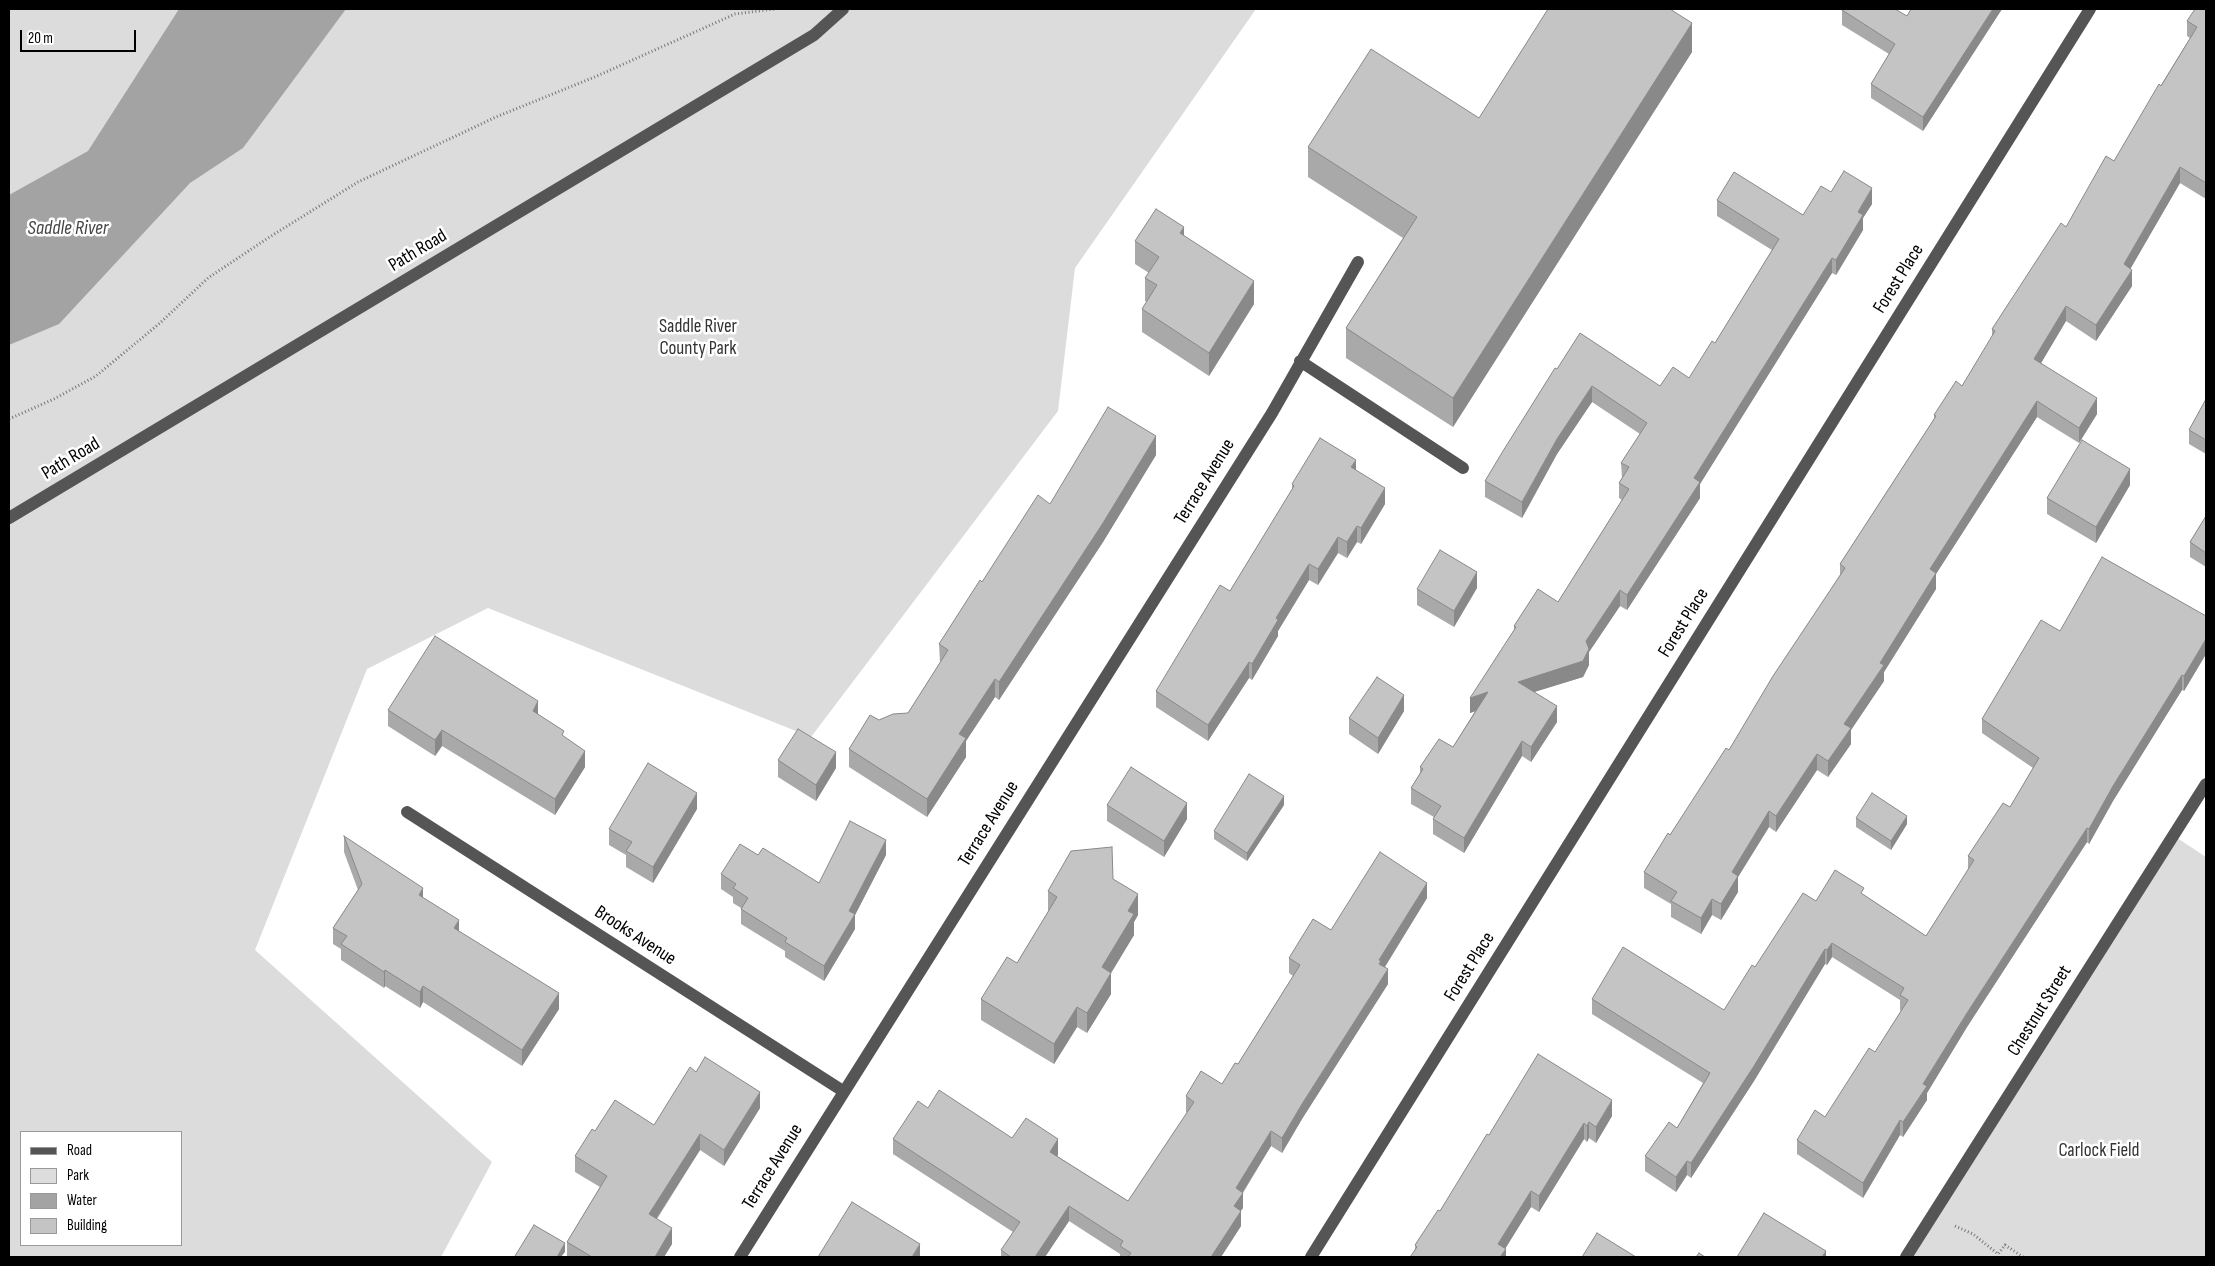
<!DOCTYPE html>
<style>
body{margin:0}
#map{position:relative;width:2215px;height:1266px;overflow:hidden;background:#fff;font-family:"Sofia Sans Condensed",sans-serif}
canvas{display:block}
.frame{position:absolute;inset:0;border:10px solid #000;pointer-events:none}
.legend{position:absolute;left:20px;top:1131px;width:162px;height:115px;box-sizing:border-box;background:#fff;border:1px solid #999;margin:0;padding:6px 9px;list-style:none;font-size:15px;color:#000}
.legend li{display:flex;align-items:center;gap:10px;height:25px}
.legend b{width:25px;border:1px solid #999}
.scale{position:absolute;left:20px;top:30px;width:116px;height:22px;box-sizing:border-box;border:2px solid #000;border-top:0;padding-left:6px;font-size:15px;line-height:18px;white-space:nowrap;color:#000;-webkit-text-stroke:4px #fff;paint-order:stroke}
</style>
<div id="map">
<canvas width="2215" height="1266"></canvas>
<div class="frame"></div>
<ul class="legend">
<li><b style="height:6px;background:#555"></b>Road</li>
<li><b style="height:14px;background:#dcdcdc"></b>Park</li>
<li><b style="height:14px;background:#a3a3a3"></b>Water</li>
<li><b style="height:14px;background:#c4c4c4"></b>Building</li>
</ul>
<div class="scale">20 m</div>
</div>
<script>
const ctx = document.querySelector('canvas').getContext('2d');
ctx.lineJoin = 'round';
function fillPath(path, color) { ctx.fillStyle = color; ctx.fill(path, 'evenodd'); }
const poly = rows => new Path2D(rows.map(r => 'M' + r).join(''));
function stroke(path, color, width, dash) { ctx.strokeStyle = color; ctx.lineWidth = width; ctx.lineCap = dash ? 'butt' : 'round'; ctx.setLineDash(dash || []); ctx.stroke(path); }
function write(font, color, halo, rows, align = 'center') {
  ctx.font = font + ' "Sofia Sans Condensed",sans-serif'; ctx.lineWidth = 5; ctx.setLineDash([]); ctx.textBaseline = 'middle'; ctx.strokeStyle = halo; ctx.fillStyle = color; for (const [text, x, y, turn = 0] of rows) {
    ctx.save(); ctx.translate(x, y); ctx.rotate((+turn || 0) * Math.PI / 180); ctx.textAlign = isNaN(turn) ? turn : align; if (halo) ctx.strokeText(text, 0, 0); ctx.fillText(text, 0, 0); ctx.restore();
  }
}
const green = poly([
 [9,9,1256,9,1075,268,1058,411,811,737,488,608,367,669,255,950,492,1162,441,1257,9,1257],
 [21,1132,181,1132,181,1245,21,1245],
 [2174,836,2206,857,2206,1257,1905,1257]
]);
const water = poly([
 [179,9,346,9,243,148,190,183,59,324,9,345,9,195,88,151]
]);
const path = poly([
 [9,419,54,399,96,376,160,323,208,278,268,238,358,182,496,117,597,76,735,14,774,9],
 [1955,1226,1973,1234,1998,1254,2005,1245,2023,1257]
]);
const minor = poly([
 [1300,361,1463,468],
 [9,518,814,35,843,9],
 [407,812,843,1091],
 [740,1257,1272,413,1358,262],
 [1311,1257,2090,9],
 [1906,1257,2206,784]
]);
const wall = poly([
 [1911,9,2002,9,1923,131,1871,98,1871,84,1889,54,1842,25,1842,10,1907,16],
 [2206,9,2206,199,2180,183,2130,269,2132,286,2096,341,2066,321,2041,363,2097,414,2079,443,2037,417,1936,574,1936,589,1884,672,1884,681,1851,730,1851,744,1828,777,1817,770,1776,832,1769,827,1738,877,1738,892,1721,920,1712,915,1701,934,1671,917,1671,904,1644,888,1644,872,1729,750,1840,575,1840,564,1934,419,1934,415,1962,386,1992,337,1992,329,2114,161,2190,38,2187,36,2187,21],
 [1692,52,1453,427,1346,358,1346,328,1403,238,1308,177,1308,147,1479,118],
 [1831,192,1872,204,1863,218,1863,230,1836,275,1832,273,1700,484,1700,498,1627,610,1620,606,1589,652,1589,665,1583,677,1534,692,1557,722,1531,762,1522,756,1464,853,1433,834,1433,819,1434,817,1411,804,1411,788,1420,773,1420,767,1453,747,1475,711,1470,713,1514,631,1514,626,1558,602,1622,500,1619,498,1619,483,1622,478,1621,463,1640,434,1592,402,1557,454,1522,518,1485,497,1485,481,1557,369,1660,386,1689,378,1715,343,1772,250,1717,216,1717,200,1803,215],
 [1184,236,1254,304,1209,376,1142,332,1142,309,1147,302,1145,301,1145,278,1149,273,1135,264,1135,241],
 [2206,399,2206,454,2189,444,2189,430],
 [1156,455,1103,542,999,700,995,697,966,741,966,757,927,817,849,767,849,749,879,720,908,713,940,663,939,644,982,582,1050,504],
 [1356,470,1385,504,1361,544,1357,542,1347,558,1338,553,1318,585,1309,580,1278,631,1278,636,1252,680,1249,678,1208,741,1156,707,1156,691,1230,591,1292,490,1292,484],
 [2130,485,2096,543,2047,514,2047,498],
 [2206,516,2206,567,2190,557,2190,542],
 [1477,588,1454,627,1417,605,1417,589],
 [2206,616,2206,654,2184,691,2182,690,2113,801,2089,844,2087,842,1967,1027,1927,1093,1927,1100,1903,1137,1900,1135,1863,1198,1797,1154,1797,1140,1825,1117,1875,1052,1901,1011,1900,1010,1900,1000,1832,957,1827,965,1825,964,1754,1081,1691,1178,1687,1175,1676,1192,1645,1171,1645,1156,1677,1128,1703,1083,1592,1014,1592,999,1724,1010,1755,967,1816,901,1864,895,1926,936,1968,870,1968,856,2010,807,2033,768,1982,733,1982,719,2060,631],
 [388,710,538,714,564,737,585,767,555,815,442,746,435,756,388,726],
 [1404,711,1378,754,1349,734,1349,718],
 [778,760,836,768,816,801,778,777],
 [1107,805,1187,819,1164,857,1107,821],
 [1284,805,1247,861,1214,839,1214,831],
 [697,809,653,883,626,867,626,855,609,845,609,829],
 [1856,818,1907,824,1891,850,1856,827],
 [344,836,423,898,459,931,559,1009,522,1066,423,1002,420,1008,385,986,384,988,341,960,341,949,333,944,333,928,358,890,344,852],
 [758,855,819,883,886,855,855,915,855,929,824,981,785,957,785,951,741,924,741,908,733,903,733,897,721,889,721,874],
 [1113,879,1138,915,1134,922,1134,935,1111,973,1111,994,1087,1033,1077,1027,1054,1064,981,1020,981,999,1017,963,1048,912,1048,891],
 [1427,898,1385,967,1388,984,1302,1119,1282,1153,1271,1146,1243,1193,1243,1208,1241,1210,1241,1226,1221,1257,1120,1257,1120,1254,1069,1221,1045,1257,1001,1257,1001,1250,1013,1232,893,1154,893,1139,928,1108,1058,1155,1057,1156,1128,1201,1187,1113,1186,1112,1186,1096,1222,1084,1238,1064,1293,976,1289,973,1289,958,1331,930],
 [760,1108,724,1166,700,1150,657,1219,672,1244,664,1257,567,1257,567,1242,600,1187,575,1172,575,1156,595,1131,654,1125],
 [1612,1116,1596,1143,1589,1138,1587,1142,1584,1139,1539,1212,1531,1207,1505,1249,1506,1257,1415,1250,1415,1245,1440,1211,1489,1135]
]);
const shadedWall = poly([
 [1993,9,2002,9,1923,131,1923,117],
 [1692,23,1692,52,1453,427,1453,398],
 [2180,167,2180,183,2124,280,2124,264],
 [1872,188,1872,204,1863,218,1863,230,1836,275,1836,260,1858,212],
 [1184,227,1184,251,1180,233],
 [1832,258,1832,273,1700,484,1700,498,1627,610,1627,595,1694,478],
 [2132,270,2132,286,2096,341,2096,325],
 [1254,281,1254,304,1209,376,1209,353],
 [2066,306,2066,321,2034,375,2034,359],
 [1592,386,1592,402,1557,454,1522,518,1522,502,1557,439],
 [2097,398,2097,414,2079,443,2079,428],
 [2037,401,2037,417,1936,574,1936,589,1884,672,1884,681,1851,730,1851,744,1828,777,1828,761,1844,724,1880,663,1930,569],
 [1156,436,1156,455,1103,542,999,700,999,682],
 [1356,460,1356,476,1351,467],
 [2130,469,2130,485,2096,543,2096,527],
 [1385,488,1385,504,1361,544,1361,528],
 [1357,526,1357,542,1347,558,1347,542],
 [1338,537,1338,553,1318,585,1318,569],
 [1309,564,1309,580,1278,631,1278,636,1252,680,1252,664,1276,618],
 [1477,572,1477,588,1454,627,1454,611],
 [1620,590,1620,606,1589,652,1589,665,1583,677,1518,697,1518,682,1586,641],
 [2206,639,2206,654,2184,691,2184,676],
 [1249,662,1249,678,1208,741,1208,725],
 [2182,675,2182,690,2113,801,2089,844,2089,829,2113,786],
 [995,679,995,697,966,741,966,757,927,817,927,799,959,734],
 [1488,692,1488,707,1470,713,1470,698],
 [1404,695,1404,711,1378,754,1378,738],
 [538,701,538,717,533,711],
 [1557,706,1557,722,1531,762,1531,747],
 [442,730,442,746,435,756,435,740],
 [1522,741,1522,756,1464,853,1464,838],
 [585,751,585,767,555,815,555,799],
 [836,752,836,768,816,801,816,785],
 [1817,754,1817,770,1776,832,1776,816],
 [697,793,697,809,653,883,653,867],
 [1284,796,1284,805,1247,861,1247,853],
 [1187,803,1187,819,1164,857,1164,841],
 [1769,811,1769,827,1738,877,1738,892,1721,920,1721,904,1732,872],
 [1907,816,1907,824,1891,850,1891,841],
 [2087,828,2087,842,1967,1027,1927,1093,1927,1100,1903,1137,1903,1122,1923,1084,1967,1013],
 [886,840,886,855,855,915,855,929,824,981,824,966,849,911],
 [1427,883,1427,898,1381,973,1381,976,1379,960],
 [423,888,423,904,419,895],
 [1138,894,1138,915,1134,922,1134,935,1102,988,1102,967,1128,911],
 [1712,899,1712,915,1701,934,1701,918],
 [459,920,459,936,454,928],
 [1832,943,1832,957,1827,965,1827,950],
 [1825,949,1825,964,1754,1081,1691,1178,1691,1163],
 [1388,969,1388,984,1302,1119,1282,1153,1282,1138,1302,1104],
 [385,970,385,986,384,988,384,972],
 [1111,973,1111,994,1087,1033,1087,1013],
 [423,986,423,1002,420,1008,420,992],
 [559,993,559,1009,522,1066,522,1050],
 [1077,1007,1077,1027,1054,1064,1054,1044],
 [760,1092,760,1108,724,1166,724,1150],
 [1612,1100,1612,1116,1596,1143,1596,1127],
 [1900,1120,1900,1135,1863,1198,1863,1183],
 [1589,1122,1589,1138,1587,1142,1587,1126],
 [1584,1123,1584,1139,1539,1212,1539,1196],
 [1271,1131,1271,1146,1239,1198,1243,1193,1243,1208,1234,1221,1234,1206,1236,1188],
 [700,1134,700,1150,649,1230,649,1214],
 [1058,1139,1058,1155,1050,1167,1050,1152],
 [1687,1161,1687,1175,1676,1192,1676,1177],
 [1531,1191,1531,1207,1500,1257,1498,1244],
 [1069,1206,1069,1221,1045,1257,1035,1257],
 [1241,1211,1241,1226,1221,1257,1211,1257],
 [672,1228,672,1244,664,1257,655,1257],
 [565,1243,565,1252,561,1257,557,1257],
 [920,1244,920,1257,912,1257],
 [1506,1249,1506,1257,1500,1257],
 [1826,1251,1826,1257,1822,1257]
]);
const building = poly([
 [1548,9,1670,9,1692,23,1453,398,1346,328,1417,217,1308,147,1371,49,1479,118,1548,9],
 [1843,9,1895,9,1907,16,1911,9,1993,9,1923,117,1871,84,1895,44,1842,10,1843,9],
 [2195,9,2206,9,2206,183,2180,167,2124,264,2132,270,2096,325,2066,306,2034,359,2097,398,2079,428,2037,401,1930,569,1936,573,1880,663,1884,665,1844,724,1851,728,1828,761,1817,754,1776,816,1769,811,1732,872,1738,876,1721,904,1712,899,1701,918,1671,901,1677,892,1644,872,1668,833,1670,835,1726,748,1729,750,1773,676,1845,568,1840,564,1936,416,1934,415,1956,381,1962,386,1995,331,1992,329,2061,223,2066,227,2106,156,2114,161,2159,84,2161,86,2197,27,2187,21,2195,9],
 [1844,171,1872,188,1858,212,1863,215,1836,260,1832,258,1694,478,1700,482,1627,595,1620,590,1586,641,1589,649,1583,661,1518,682,1557,706,1531,747,1522,741,1464,838,1433,819,1441,806,1411,788,1423,769,1420,767,1439,739,1453,747,1488,692,1470,698,1516,627,1514,626,1538,589,1558,602,1629,489,1619,483,1629,467,1621,463,1647,423,1592,386,1557,439,1522,502,1485,481,1503,451,1555,368,1557,369,1580,333,1660,386,1673,367,1689,378,1712,341,1715,343,1779,239,1717,200,1734,172,1803,215,1821,186,1831,192,1844,171],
 [1156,209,1184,227,1180,233,1254,281,1209,353,1142,309,1157,285,1145,278,1159,257,1135,241,1156,209],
 [2206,399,2206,440,2189,430,2206,399],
 [1108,407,1156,436,1103,523,999,682,995,679,959,734,966,738,927,799,849,749,870,715,879,720,893,714,908,713,948,650,939,644,980,580,982,582,1038,495,1050,504,1108,407],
 [1320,438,1356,460,1351,467,1385,488,1361,528,1357,526,1347,542,1338,537,1318,569,1309,564,1276,618,1278,620,1252,664,1249,662,1208,725,1156,691,1220,585,1230,591,1294,486,1292,484,1320,438],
 [2082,440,2130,469,2096,527,2047,498,2082,440],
 [2206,516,2206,553,2190,542,2206,516],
 [1440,550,1477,572,1454,611,1417,589,1440,550],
 [2102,557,2206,616,2206,639,2184,676,2182,675,2113,786,2089,829,2087,828,1967,1013,1923,1084,1927,1086,1903,1122,1900,1120,1863,1183,1797,1140,1815,1110,1825,1117,1869,1048,1875,1052,1908,1000,1900,995,1904,988,1832,943,1827,950,1825,949,1754,1066,1691,1163,1687,1161,1676,1177,1645,1156,1669,1122,1677,1128,1710,1073,1592,999,1623,947,1724,1010,1752,965,1755,967,1803,893,1816,901,1835,870,1864,888,1861,893,1926,936,1974,860,1968,856,2003,803,2010,807,2039,758,1982,719,2041,620,2060,631,2102,557],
 [435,636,538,701,533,711,564,731,562,735,585,751,555,799,442,730,435,740,388,710,435,636],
 [1377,677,1404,695,1378,738,1349,718,1377,677],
 [798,729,836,752,816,785,778,760,798,729],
 [648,763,697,793,653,867,626,851,632,842,609,829,648,763],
 [1131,767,1187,803,1164,841,1107,805,1131,767],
 [1249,774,1284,796,1247,853,1214,831,1249,774],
 [1872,793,1907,816,1891,841,1856,818,1872,793],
 [850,821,886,840,849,911,855,914,824,966,785,942,787,938,741,909,748,898,733,888,736,884,721,874,740,844,758,855,763,848,819,883,850,821],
 [344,836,423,888,419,895,459,920,454,928,559,993,522,1050,423,986,420,992,385,970,384,972,341,944,347,936,333,928,362,884,344,836],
 [1112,847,1113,879,1138,894,1128,911,1134,914,1102,967,1111,973,1087,1013,1077,1007,1054,1044,981,999,1007,957,1017,963,1057,897,1048,891,1071,851,1112,847],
 [1380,852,1427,883,1379,960,1381,961,1379,964,1388,969,1302,1104,1282,1138,1271,1131,1236,1188,1243,1193,1234,1206,1241,1211,1211,1257,1128,1257,1131,1253,1120,1246,1123,1241,1069,1206,1035,1257,1011,1257,1001,1250,1020,1222,893,1139,918,1101,928,1108,939,1090,1012,1138,1026,1118,1058,1139,1050,1152,1128,1201,1194,1102,1186,1096,1201,1071,1222,1084,1235,1063,1238,1064,1300,965,1289,958,1313,919,1331,930,1380,852],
 [1538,1054,1612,1100,1596,1127,1589,1122,1587,1126,1584,1123,1539,1196,1531,1191,1498,1244,1506,1249,1500,1257,1410,1257,1417,1247,1415,1245,1438,1210,1440,1211,1487,1134,1489,1135,1538,1054],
 [705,1057,760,1092,724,1150,700,1134,649,1214,672,1228,655,1257,592,1257,567,1242,607,1176,575,1156,592,1129,595,1131,615,1100,654,1125,690,1067,696,1072,705,1057],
 [852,1202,920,1244,912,1257,818,1257,852,1202],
 [1764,1213,1826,1251,1822,1257,1737,1257,1764,1213],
 [534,1225,565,1243,557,1257,517,1257,515,1256,534,1225],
 [1597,1233,1636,1257,1582,1257,1597,1233],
 [1699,1253,1705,1257,1696,1257,1699,1253]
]);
const streetNames = [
 ["Path Road",418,251,-31],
 ["Forest Place",1899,279,-58],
 ["Path Road",71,459,-31],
 ["Terrace Avenue",1205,482,-58],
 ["Forest Place",1684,623,-58],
 ["Terrace Avenue",989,824,-58],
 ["Brooks Avenue",635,936,33],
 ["Forest Place",1470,967,-58],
 ["Chestnut Street",2040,1011,-58],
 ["Terrace Avenue",773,1167,-58]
];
const parkNames = [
 ["Saddle River",698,327],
 ["County Park",698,349],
 ["Carlock Field",2099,1151]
];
const waterNames = [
 ["Saddle River",68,229]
];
fillPath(green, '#dcdcdc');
fillPath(water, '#a3a3a3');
stroke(path, '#777', 3, [1, 2.5]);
stroke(minor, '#555', 12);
fillPath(wall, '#a9a9a9');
fillPath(shadedWall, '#898989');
fillPath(building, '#c4c4c4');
stroke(building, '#898989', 1);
write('19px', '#000', '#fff', streetNames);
write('19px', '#333', '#fff', parkNames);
write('italic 20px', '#444', '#fff', waterNames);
</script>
